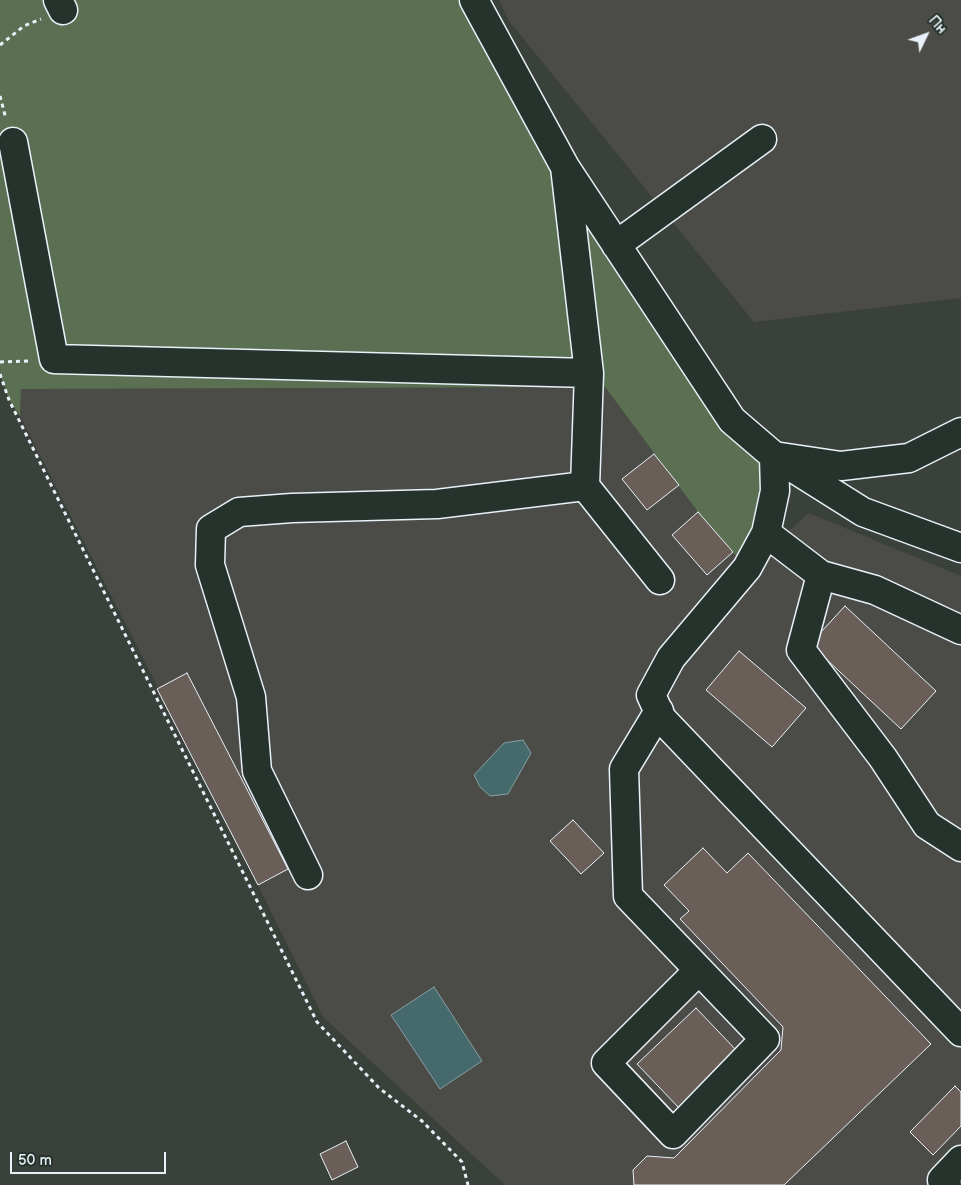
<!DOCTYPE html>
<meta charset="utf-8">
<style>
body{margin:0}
#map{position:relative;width:961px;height:1185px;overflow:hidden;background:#3a403a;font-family:"Balsamiq Sans",sans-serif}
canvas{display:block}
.north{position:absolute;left:901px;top:10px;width:50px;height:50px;-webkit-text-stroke:4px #26332d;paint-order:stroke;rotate:48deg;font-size:14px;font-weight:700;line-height:20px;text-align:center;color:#e8f1f8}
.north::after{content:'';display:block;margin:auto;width:18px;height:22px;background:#e8f1f8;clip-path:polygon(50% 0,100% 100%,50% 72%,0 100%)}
.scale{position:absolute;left:10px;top:1152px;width:156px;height:22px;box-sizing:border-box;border:2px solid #e8f1f8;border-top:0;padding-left:6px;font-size:15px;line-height:18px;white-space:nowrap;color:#e8f1f8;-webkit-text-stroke:4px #26332d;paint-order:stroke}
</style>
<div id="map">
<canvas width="961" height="1185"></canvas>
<div class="north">Пн</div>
<div class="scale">50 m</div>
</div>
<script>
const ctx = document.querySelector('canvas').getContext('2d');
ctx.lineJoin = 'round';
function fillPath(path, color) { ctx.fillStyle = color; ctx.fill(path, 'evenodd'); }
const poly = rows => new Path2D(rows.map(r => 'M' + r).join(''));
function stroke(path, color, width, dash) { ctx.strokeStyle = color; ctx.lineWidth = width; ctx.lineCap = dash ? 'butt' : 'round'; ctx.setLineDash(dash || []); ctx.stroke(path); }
const built = poly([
 [499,0,961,0,961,298,754,322,509,21],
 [605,387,698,512,747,568,809,513,961,576,961,1185,505,1185,323,1017,258,885,20,416,21,389]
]);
const green = poly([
 [0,0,474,0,565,167,774,456,747,568,698,512,605,387,21,389,20,416,9,400,0,374]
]);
const water = poly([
 [523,740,531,753,508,794,490,796,480,787,474,775,504,743,523,740],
 [434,987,482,1061,440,1089,391,1015,434,987]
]);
const building = poly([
 [654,454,679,485,647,510,622,479,654,454],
 [698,512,733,552,707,575,672,535,698,512],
 [845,606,936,691,901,729,810,644,845,606],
 [739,651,806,708,772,747,706,690,739,651],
 [187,673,288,869,258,885,157,689,187,673],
 [573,820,604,853,581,874,550,841,573,820],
 [703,848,727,873,748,853,931,1044,784,1185,634,1185,633,1170,647,1156,674,1158,781,1050,783,1027,680,919,689,911,664,885,703,848],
 [696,1008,738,1052,679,1108,637,1064,696,1008],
 [955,1086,961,1092,961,1126,933,1155,910,1132,955,1086],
 [346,1141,358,1167,332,1180,320,1154,346,1141]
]);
const path = poly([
 [0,45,24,26,41,19],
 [0,96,6,119],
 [0,362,31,361],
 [0,374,9,400,317,1022,379,1088,422,1121,462,1162,468,1185]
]);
const minor = poly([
 [58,0,63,10],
 [474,0,565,167,732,420,774,456,863,512,961,548],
 [13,142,54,359,589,373,565,167],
 [616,245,762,139],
 [961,432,909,458,841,466,774,456,775,491,766,533,747,568,671,658,651,695,662,719,961,1032],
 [585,486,660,580],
 [766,533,821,575,875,590,961,630],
 [821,575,801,650,883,758,927,825,961,847],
 [659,711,624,769,628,896,765,1039,673,1134,606,1063,699,970],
 [308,875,257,771,251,697,210,565,211,529,239,512,292,508,437,504,585,486,589,373],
 [947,1185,942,1180,961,1160]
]);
fillPath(built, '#4b4c47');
fillPath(green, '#5b7053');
fillPath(water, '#46696c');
stroke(water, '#879fa4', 1);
fillPath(building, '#6a5e59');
stroke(building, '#e8f1f8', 1);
stroke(minor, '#e8f1f8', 31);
stroke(path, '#e8f1f8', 3, [4, 4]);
stroke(minor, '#26332d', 28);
</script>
